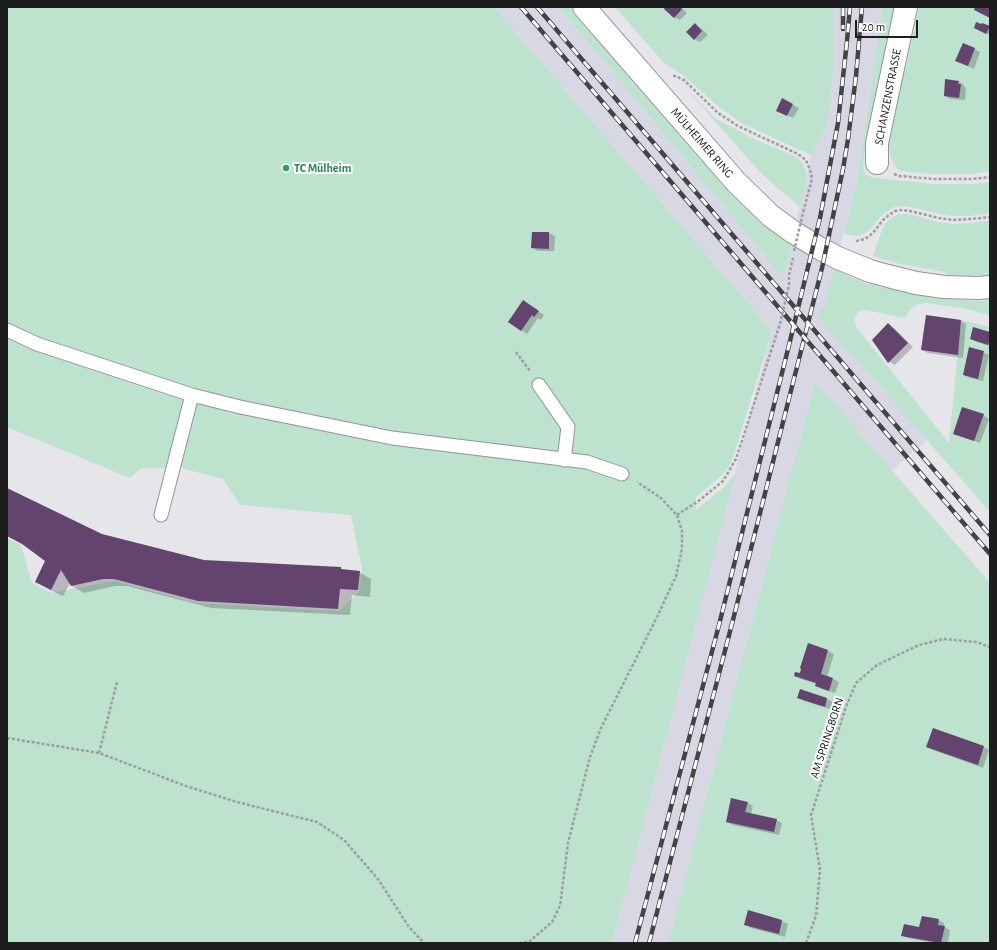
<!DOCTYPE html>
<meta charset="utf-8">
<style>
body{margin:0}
#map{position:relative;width:997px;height:950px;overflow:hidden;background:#e5e5ea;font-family:"Alegreya Sans",sans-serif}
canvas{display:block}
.frame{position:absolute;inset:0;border:8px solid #1d1d1f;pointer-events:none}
.scale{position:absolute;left:855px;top:20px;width:63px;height:18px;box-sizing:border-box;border:2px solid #1d1d1f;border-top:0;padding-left:5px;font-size:12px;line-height:14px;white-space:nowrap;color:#1d1d1f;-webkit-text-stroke:3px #fff;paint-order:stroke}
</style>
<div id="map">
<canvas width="997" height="950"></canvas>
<div class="frame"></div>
<div class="scale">20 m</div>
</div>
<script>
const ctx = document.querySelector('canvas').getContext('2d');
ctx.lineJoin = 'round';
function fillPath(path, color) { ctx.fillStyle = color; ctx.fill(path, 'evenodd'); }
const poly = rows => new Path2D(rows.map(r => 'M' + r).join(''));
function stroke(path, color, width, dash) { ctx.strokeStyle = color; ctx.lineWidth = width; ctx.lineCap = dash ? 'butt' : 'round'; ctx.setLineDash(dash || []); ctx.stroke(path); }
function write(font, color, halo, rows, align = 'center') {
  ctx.font = font + ' "Alegreya Sans",sans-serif'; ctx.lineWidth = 4; ctx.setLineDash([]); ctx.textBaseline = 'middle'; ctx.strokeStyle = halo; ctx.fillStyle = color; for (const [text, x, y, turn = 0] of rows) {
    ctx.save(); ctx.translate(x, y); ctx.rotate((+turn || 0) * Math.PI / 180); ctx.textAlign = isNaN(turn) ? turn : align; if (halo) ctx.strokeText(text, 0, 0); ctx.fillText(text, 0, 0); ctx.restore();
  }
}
const built = poly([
 [494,7,559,7,781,276,782,270,785,270,805,185,806,183,811,155,828,121,833,70,833,7,882,7,868,110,857,180,824,309,878,384,927,440,891,471,815,382,668,943,612,943,772,331]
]);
const green = poly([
 [7,7,494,7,772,331,734,454,729,466,721,476,696,497,696,510,725,486,735,474,612,943,7,943,7,538,21,545,32,583,51,593,114,581,197,603,339,611,359,592,362,569,351,515,240,505,223,479,181,468,141,468,130,478,7,427],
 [559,7,570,7,727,190,763,225,791,244,785,270,782,271,781,276],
 [615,7,833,7,833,70,828,121,811,155,741,123,719,107,684,76,664,63],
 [882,7,894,7,864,156,863,167,865,174,871,177,894,180,933,184,973,184,990,182,990,213,970,216,954,216,940,214,910,207,902,206,894,207,886,212,880,217,870,230,863,234,856,236,846,234,844,233,857,180,868,110],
 [919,7,990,7,990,171,972,174,934,174,901,171,897,168,891,158,889,145,902,75,906,68],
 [684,86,715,118,752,138,796,157,802,162,807,174,807,178,800,207,772,183,759,171],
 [903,214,909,214,938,222,953,224,970,223,990,220,990,275,968,276,948,275,945,272,896,263,873,256,883,227,887,222,891,218,897,215],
 [834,269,849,276,865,283,914,295,943,299,978,301,990,300,990,315,962,308,926,303,919,304,913,307,908,312,905,318,866,310,858,312,854,319,856,327,949,443,961,320,990,327,990,512,878,384,818,318,821,308,824,309],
 [815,382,990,583,990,943,668,943]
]);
const shadow = poly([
 [667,7,681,7,687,13,680,20,674,17],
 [983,24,990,27,990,35,981,31],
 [695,25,701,28,708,35,700,42,694,39],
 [964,44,980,52,974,69,957,61],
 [959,82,964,85,964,87,966,88,965,100,950,99,945,96],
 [783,100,799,108,793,118,783,113],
 [549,233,555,236,554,251,538,251,532,248],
 [529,305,544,315,541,320,538,318,527,334,521,330],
 [961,321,966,324,963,358,928,353,922,350],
 [888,325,894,328,913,347,895,365,889,362],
 [990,333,990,346,977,342,971,339],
 [983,352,989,355,983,381,970,378,964,375],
 [983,415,989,419,980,443,960,436,954,433],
 [7,489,102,535,204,561,340,568,345,571,359,572,371,579,370,597,352,595,350,615,211,608,127,586,115,586,84,593,72,586,70,583,63,596,48,589,46,560,27,546,7,536],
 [808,644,828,651,834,654,827,677,833,679,839,682,835,693,822,689,816,686,817,684,801,679,795,676,800,674],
 [801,690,827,699,833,702,830,709,804,701,798,697],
 [927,747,984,747,989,750,983,768,933,750],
 [748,803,753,806,751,814,776,820,782,823,779,835,733,825,727,822],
 [748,912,782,921,788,924,785,937,751,928,745,924],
 [938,920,944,923,944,927,950,930,948,943,934,943,908,938,903,935]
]);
const building = poly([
 [665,7,680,7,682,9,674,18,664,9],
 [975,7,990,7,990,18,974,10],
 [976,22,981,24,982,23,990,26,986,34,974,28],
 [695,23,702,31,694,40,686,32],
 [963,43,975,48,968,66,955,61],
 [945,79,959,81,958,84,961,84,959,98,944,96],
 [782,98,793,104,787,116,776,111],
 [532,232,549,232,549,249,531,248],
 [523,300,539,311,534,317,532,315,521,331,508,322],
 [926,315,961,320,958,355,921,350],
 [888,323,908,343,888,363,872,340],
 [973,327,990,332,990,339,988,345,970,339],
 [969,347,984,351,978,379,963,375],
 [962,407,984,414,974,441,953,434],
 [7,488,102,534,204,560,341,567,341,569,360,571,358,590,340,589,338,609,198,601,114,579,103,579,71,586,61,570,51,590,35,582,45,561,22,544,7,536],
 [808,643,828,650,821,674,833,678,829,691,815,686,816,683,794,676,795,672,800,673,801,669,800,668],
 [800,689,827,698,825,707,797,698],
 [933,728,984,746,978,765,926,747],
 [731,798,748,802,745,812,777,819,774,832,726,822],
 [748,910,782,920,779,934,744,925],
 [922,916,939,919,938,925,945,926,941,943,901,936,904,924,919,927]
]);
const path = poly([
 [673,76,675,76,684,80,718,113,738,126,798,154,806,160,811,173,812,179,804,209],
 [894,174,900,176,934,179,972,179,990,177],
 [856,241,865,239,873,233,883,220,889,215,895,211,902,210,910,211,939,218,953,220,970,219,990,217],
 [789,285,789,275,793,258],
 [516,352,530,371],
 [677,515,700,500,723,481,736,459,776,336,780,324],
 [7,738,99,753,186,786,237,802,317,822,344,840,378,879,409,927,424,943],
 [99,753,117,682],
 [519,943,530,941,552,922,560,906,568,843,590,757,601,728,658,615,676,576,682,549,682,531,677,515,661,498,637,482],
 [806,943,816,916,820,870,811,815,846,707,856,683,877,665,919,645,943,639,976,642,990,647]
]);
const lane = poly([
 [7,330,37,344,192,395,240,407,392,438,587,462,622,474],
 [539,385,568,427,564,460],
 [161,515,192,395]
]);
const street = poly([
 [877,163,877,143,906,7]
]);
const secondary = poly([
 [584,7,736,182,771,216,793,232,819,248,838,258,870,271,888,276,916,283,944,287,978,288,990,287]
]);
const rail = poly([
 [521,7,990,554],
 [537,7,990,535],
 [843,7,843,29],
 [635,943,719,625,791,337,820,218,838,123,847,41,850,7],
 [649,943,734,616,822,268,843,169,848,139,856,76,862,7]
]);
const pathBridge = poly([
 [794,251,804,209],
 [780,324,789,285]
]);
const markers = [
 [286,168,4,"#2e9e5b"]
];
const streetNames = [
 ["SCHANZENSTRASSE",888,97,-79],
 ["MÜLHEIMER RING",702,143,49],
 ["AM SPRINGBORN",827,738,-72]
];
const leisureNames = [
 ["TC Mülheim",294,168]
];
fillPath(built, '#d8d8e4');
fillPath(green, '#bde2ce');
fillPath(shadow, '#0003');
fillPath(building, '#62446f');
stroke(lane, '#939397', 15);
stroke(street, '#939397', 24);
stroke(secondary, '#939397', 24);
stroke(path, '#9d9da1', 2.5, [3, 2]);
stroke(lane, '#fff', 13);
stroke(street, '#fff', 22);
stroke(secondary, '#fff', 22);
stroke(rail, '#434345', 4.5);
stroke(rail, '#fff', 3, [9]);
stroke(pathBridge, '#9d9da1', 2.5, [3, 2]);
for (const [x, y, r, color] of markers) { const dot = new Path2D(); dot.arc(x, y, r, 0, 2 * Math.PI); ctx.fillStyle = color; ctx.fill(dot); stroke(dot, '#fff', 1.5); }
write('12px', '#1d1d1f', '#fff', streetNames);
write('bold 12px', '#27864d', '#fff', leisureNames, 'left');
</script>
